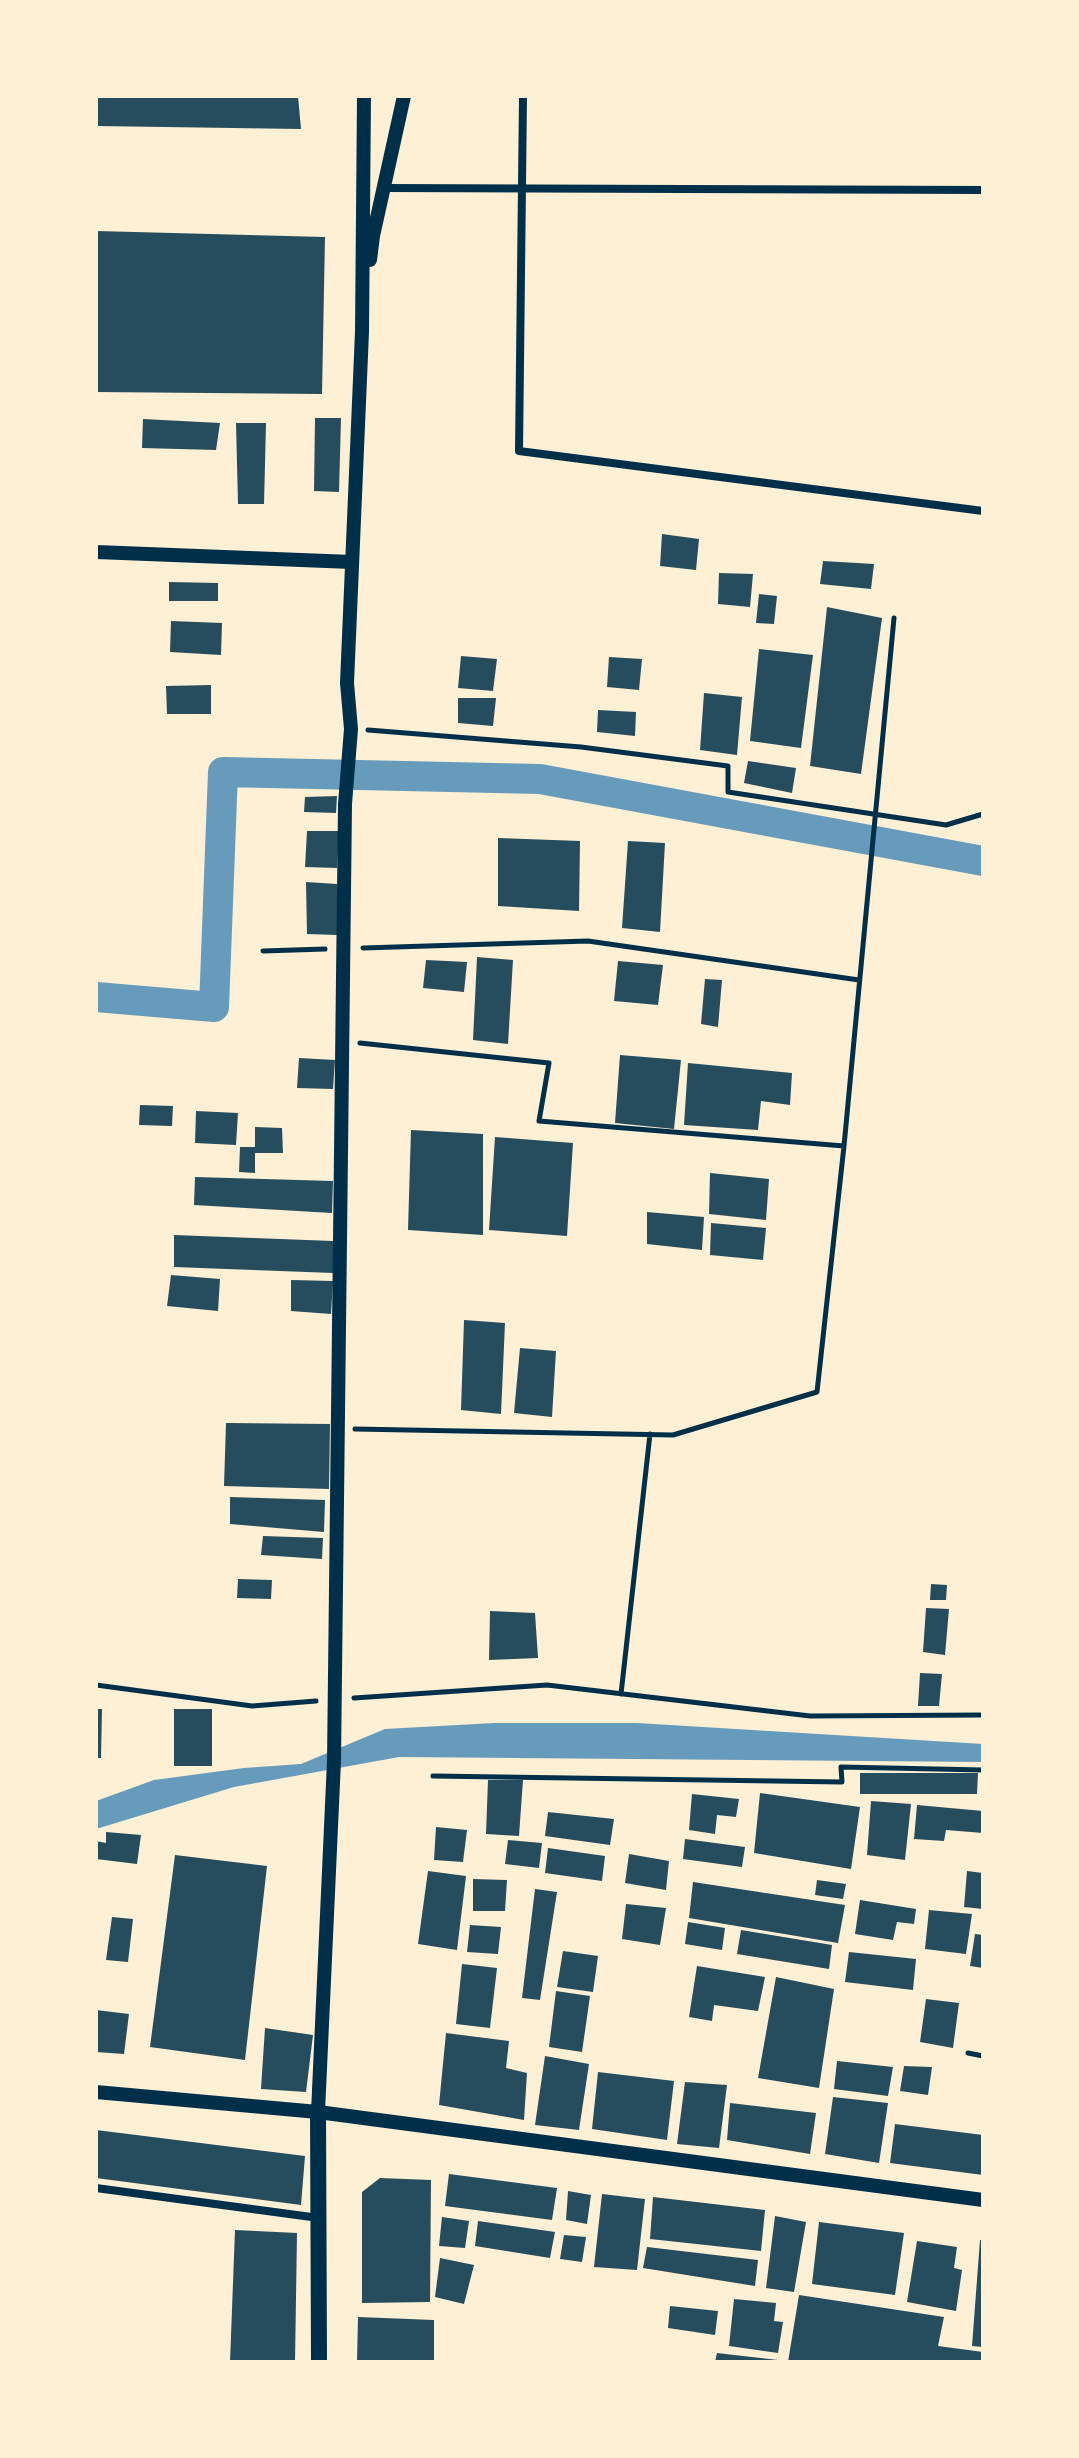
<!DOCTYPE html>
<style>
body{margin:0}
#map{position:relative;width:1079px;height:2458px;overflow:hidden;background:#fdf0d5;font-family:Jost,sans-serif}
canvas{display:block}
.frame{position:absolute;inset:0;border:98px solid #fdf0d5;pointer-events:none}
</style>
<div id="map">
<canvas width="1079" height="2458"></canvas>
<div class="frame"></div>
</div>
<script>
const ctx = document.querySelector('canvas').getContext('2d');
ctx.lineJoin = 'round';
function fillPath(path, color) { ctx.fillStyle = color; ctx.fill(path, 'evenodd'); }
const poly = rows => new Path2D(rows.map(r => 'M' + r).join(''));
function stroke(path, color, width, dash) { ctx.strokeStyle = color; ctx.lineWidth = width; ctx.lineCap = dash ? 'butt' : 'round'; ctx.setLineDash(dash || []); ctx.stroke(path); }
const water = poly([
 [494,1723,637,1723,983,1744,983,1762,399,1757,234,1787,96,1829,96,1801,154,1780,244,1768,301,1764,385,1729]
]);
const canal = poly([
 [96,997,214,1007,223,772,540,779,983,861]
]);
const building = poly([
 [96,96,298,96,301,129,96,126],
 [96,231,325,237,322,394,96,392],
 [315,418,341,418,339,492,314,491],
 [143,419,220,423,216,450,142,448],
 [236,423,266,423,264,504,238,504],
 [662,534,699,539,696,570,660,566],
 [823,561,874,564,871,589,820,584],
 [719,573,753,574,750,607,718,604],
 [169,582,218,583,218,601,169,601],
 [759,594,777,596,774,624,756,623],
 [827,607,882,618,861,774,810,766],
 [171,621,222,623,221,655,170,652],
 [759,649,813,655,801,748,750,741],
 [461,656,497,659,493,691,458,688],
 [609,657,642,659,639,690,607,687],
 [211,685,211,714,167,714,166,686],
 [704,693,742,697,737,755,700,750],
 [458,698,496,698,493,726,458,723],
 [598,710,636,712,635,736,597,732],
 [748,761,796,768,792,793,744,783],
 [337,796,336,813,304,812,305,797],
 [307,831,339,831,337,868,305,867],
 [498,838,580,841,579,911,498,906],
 [628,841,665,843,660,932,622,928],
 [306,882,337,884,337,935,307,934],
 [477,957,513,960,508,1044,473,1040],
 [426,960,467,962,464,992,423,988],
 [618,961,663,965,658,1005,614,1001],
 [705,979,722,980,718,1027,701,1024],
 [620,1055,681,1060,674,1129,615,1123],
 [299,1058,335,1060,333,1089,297,1088],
 [688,1063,792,1073,790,1105,761,1101,758,1130,684,1125],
 [140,1105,173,1106,172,1126,139,1125],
 [196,1111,238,1113,236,1145,195,1143],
 [255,1127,282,1128,283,1153,255,1153,255,1173,239,1172,240,1147,255,1147],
 [411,1130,483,1134,483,1235,408,1230],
 [495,1137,573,1143,567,1236,489,1230],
 [710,1173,769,1179,766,1220,709,1214],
 [195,1177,333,1181,332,1213,194,1205],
 [647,1212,704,1217,702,1250,647,1244],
 [711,1223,766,1228,763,1260,710,1255],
 [174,1235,333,1241,333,1273,174,1267],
 [171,1275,220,1279,218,1311,167,1306],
 [291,1280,333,1281,331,1314,291,1311],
 [464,1320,505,1323,501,1414,461,1410],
 [520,1348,556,1351,552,1417,514,1413],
 [226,1423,330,1424,329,1489,224,1486],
 [230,1497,325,1500,324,1532,230,1524],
 [263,1536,323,1538,322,1559,261,1555],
 [238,1579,272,1580,271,1599,237,1598],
 [931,1584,947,1585,946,1600,930,1600],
 [926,1608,949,1609,945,1655,923,1652],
 [490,1611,535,1613,538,1658,489,1660],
 [920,1673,942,1674,939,1706,918,1706],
 [96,1709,102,1709,101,1758,96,1758],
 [174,1709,212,1709,212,1766,174,1766],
 [860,1773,978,1773,977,1794,860,1794],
 [488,1780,523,1780,519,1836,486,1834],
 [760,1793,860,1807,851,1869,754,1853],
 [692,1794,739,1799,736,1817,717,1815,715,1834,689,1830],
 [871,1801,911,1804,905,1860,867,1855],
 [917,1805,983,1811,983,1833,946,1830,944,1841,914,1839],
 [548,1812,614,1819,610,1845,545,1836],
 [436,1827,467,1830,463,1862,434,1860],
 [106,1832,141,1835,137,1864,96,1859,96,1841,106,1843],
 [685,1839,745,1847,742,1867,683,1859],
 [508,1840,542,1843,539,1868,505,1864],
 [548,1848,605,1856,602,1881,545,1873],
 [629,1854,669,1861,666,1890,625,1883],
 [175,1855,267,1866,245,2060,150,2047],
 [428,1871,466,1876,457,1950,418,1944],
 [967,1871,983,1873,983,1909,964,1907],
 [473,1879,507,1880,505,1911,473,1911],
 [817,1880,846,1884,843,1899,815,1895],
 [693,1882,845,1905,838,1943,689,1918],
 [535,1889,557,1892,540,2000,522,1998],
 [860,1900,916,1909,914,1924,897,1922,893,1940,855,1934],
 [626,1904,666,1908,660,1945,622,1939],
 [929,1910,972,1914,966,1954,925,1949],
 [112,1917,133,1919,128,1962,106,1960],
 [688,1922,725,1928,722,1950,685,1944],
 [470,1925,501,1927,498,1954,467,1952],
 [741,1930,832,1945,829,1969,737,1954],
 [975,1934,983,1935,983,1968,970,1966],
 [563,1951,598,1956,593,1992,557,1987],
 [849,1952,916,1959,913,1990,845,1982],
 [462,1964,497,1968,490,2028,456,2024],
 [697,1966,765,1977,758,2011,714,2005,712,2021,689,2017],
 [776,1977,834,1989,819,2088,758,2078],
 [556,1991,590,1996,582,2052,549,2047],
 [926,1999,959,2003,953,2048,920,2042],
 [96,2010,129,2014,124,2054,96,2052],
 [265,2028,313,2035,306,2092,261,2089],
 [446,2033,509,2041,506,2068,527,2073,524,2120,439,2105],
 [545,2056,589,2064,579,2130,535,2125],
 [837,2061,893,2067,888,2096,834,2089],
 [904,2066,932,2067,928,2095,900,2091],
 [598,2072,674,2081,667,2140,592,2129],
 [685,2082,727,2085,719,2148,677,2144],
 [833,2097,888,2103,879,2163,825,2154],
 [730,2103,816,2113,810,2154,727,2140],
 [895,2124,983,2135,983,2175,890,2163],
 [96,2130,305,2156,301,2205,96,2178],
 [449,2174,557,2188,552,2220,445,2206],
 [380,2178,431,2180,430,2302,362,2303,362,2192],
 [568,2191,591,2195,587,2224,566,2220],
 [602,2194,645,2199,637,2270,594,2267],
 [653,2197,765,2210,761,2251,650,2239],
 [775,2216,806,2222,794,2292,766,2288],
 [442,2217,469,2221,465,2248,439,2246],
 [478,2221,555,2232,550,2258,475,2246],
 [819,2222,904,2233,895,2295,812,2284],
 [235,2230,297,2233,295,2362,230,2362],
 [564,2235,586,2237,582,2262,560,2259],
 [980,2240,983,2240,983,2347,972,2346],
 [917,2241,957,2247,954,2268,962,2270,956,2311,907,2302],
 [647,2247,758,2260,755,2286,643,2268],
 [440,2258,474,2265,464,2304,435,2297],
 [799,2295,944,2317,938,2346,983,2352,983,2362,788,2362],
 [734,2299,776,2303,774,2321,783,2322,778,2353,729,2346],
 [670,2306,718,2311,715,2335,668,2328],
 [358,2317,434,2320,434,2362,357,2362],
 [717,2353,778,2360,778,2362,715,2362]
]);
const path = poly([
 [368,730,581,747,728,766,728,792,946,825,983,814],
 [363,948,588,941,859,980],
 [263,951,325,949],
 [844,1146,894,618],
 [355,1429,673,1435,817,1392,844,1146,539,1121,549,1063,360,1043],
 [96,1685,252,1706,316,1701],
 [621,1694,650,1434],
 [354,1698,547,1685,810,1716,983,1715],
 [433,1776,842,1782,841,1767,983,1770],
 [968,2053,983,2056]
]);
const minor = poly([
 [523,96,519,451,983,511],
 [384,188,983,190],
 [96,2188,319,2218]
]);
const tertiary = poly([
 [370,260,373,236,404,96],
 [96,552,352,562],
 [96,2092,318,2112,983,2200],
 [318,2112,334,1761,345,804,351,729,347,683,362,332,364,96]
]);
const secondary = poly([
 [318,2112,319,2362]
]);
fillPath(water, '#669bbc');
stroke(canal, '#669bbc', 30);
fillPath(building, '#264d5e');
stroke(path, '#003049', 5);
stroke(minor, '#003049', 8);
stroke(tertiary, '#003049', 14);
stroke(secondary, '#003049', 16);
</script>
